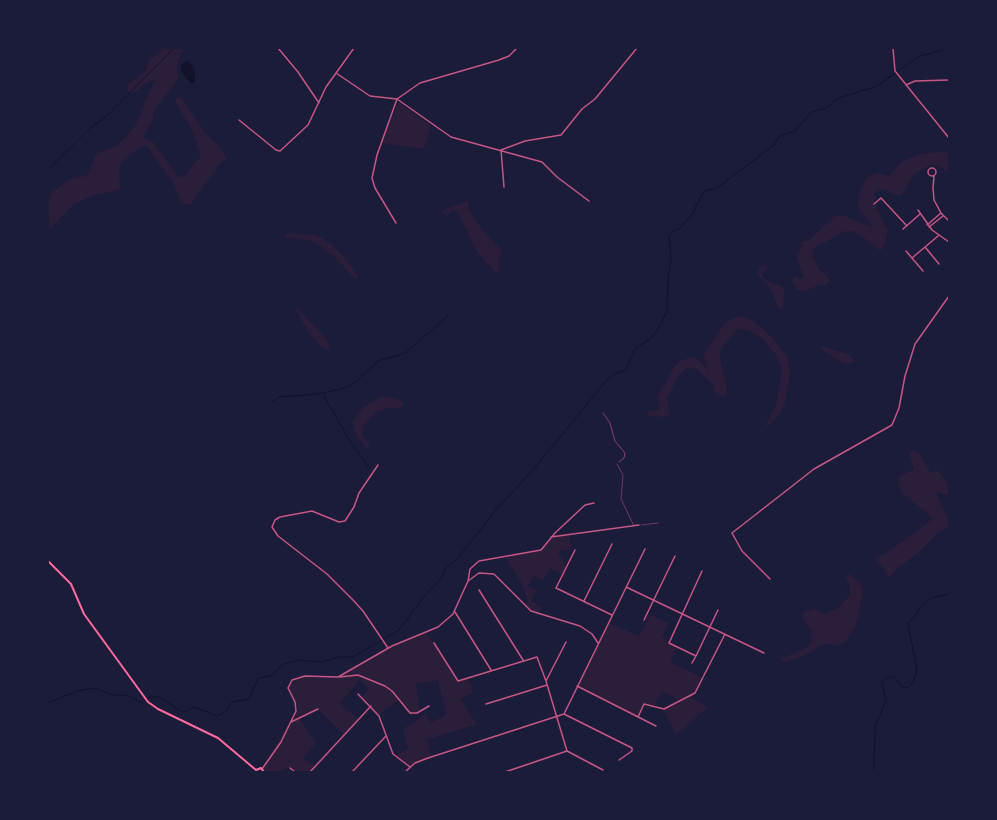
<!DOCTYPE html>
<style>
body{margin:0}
#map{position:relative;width:997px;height:820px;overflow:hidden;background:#1b1b3a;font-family:"DM Sans",sans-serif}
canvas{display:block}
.frame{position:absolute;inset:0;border:49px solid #1b1b3a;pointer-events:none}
</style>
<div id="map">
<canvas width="997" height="820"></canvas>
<div class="frame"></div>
</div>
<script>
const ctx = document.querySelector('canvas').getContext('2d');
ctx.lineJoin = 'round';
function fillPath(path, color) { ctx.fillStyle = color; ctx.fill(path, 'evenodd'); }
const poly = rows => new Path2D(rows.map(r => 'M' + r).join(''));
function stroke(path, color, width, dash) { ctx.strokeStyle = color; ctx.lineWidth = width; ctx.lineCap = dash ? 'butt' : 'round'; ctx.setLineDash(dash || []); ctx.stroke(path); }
const green = poly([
 [163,48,183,48,177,66,179,78,157,107,152,115,154,118,143,137,153,142,178,176,182,178,201,156,192,129,175,102,176,98,181,97,205,132,221,148,226,157,226,160,220,163,190,205,181,204,175,186,147,146,144,145,121,162,119,167,120,188,117,190,95,195,75,203,48,231,48,195,70,179,86,176,91,168,94,158,98,153,117,146,135,126,154,82,153,80,147,82,135,92,129,93,127,85,145,71,149,60],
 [399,102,431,126,424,149,381,143],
 [938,152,949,153,949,173,938,165,930,165,912,176,902,195,894,195,884,189,879,189,874,194,874,204,888,232,883,249,879,250,863,237,852,231,845,231,814,248,812,254,818,268,829,278,829,282,825,285,819,285,803,292,797,290,793,281,794,276,800,279,804,277,797,258,802,242,809,240,835,216,846,216,873,228,858,208,859,194,868,176,879,173,889,176,902,161,920,154],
 [469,200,468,208,470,213,487,235,502,250,499,257,499,272,496,274,475,249,460,216,454,209,446,216,441,211],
 [286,233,316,235,331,244,348,261,357,276,357,278,354,278,337,259,319,245,309,240,285,237,284,236],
 [766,264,769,268,761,273,763,278,784,288,783,308,780,310,769,287,758,275,759,268],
 [294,305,326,338,330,351,320,346,308,332],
 [742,316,754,321,774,339,787,356,790,372,785,403,780,414,770,425,765,426,776,405,782,371,776,355,763,340,749,330,742,329,735,331,721,349,720,359,727,386,725,398,718,395,714,391,714,385,697,370,692,368,685,369,677,378,667,399,670,413,666,417,648,416,647,413,649,411,660,409,657,397,675,366,680,361,691,357,696,358,709,371,705,363,704,353,726,322,734,318],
 [822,346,848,354,855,361,847,364,840,362,821,349],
 [383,396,400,400,404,404,402,408,388,408,376,412,364,425,362,434,370,446,366,449,356,435,353,423,357,414,365,406],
 [914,450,919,453,930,472,933,473,937,470,949,485,949,496,938,492,937,494,949,522,949,527,940,531,918,553,899,567,888,578,885,569,876,561,875,557,884,555,931,520,931,516,903,494,898,484,899,477,914,469,909,452],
 [569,535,571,549,558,552,567,566,563,575,550,568,543,581,534,575,528,586,536,591,531,601,542,607,538,614,534,612,525,606,528,601,520,580,504,556,541,550,551,537],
 [850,574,860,583,863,589,858,618,854,629,845,642,835,646,825,644,820,645,812,652,784,663,781,659,782,656,785,657,808,647,811,640,811,631,802,616,804,612,815,609,824,614,838,608,850,595,850,588,846,576],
 [651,614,668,623,662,636,669,643,678,648,670,662,703,678,692,698,708,707,676,735,663,709,680,701,662,691,654,706,646,703,643,705,638,717,577,686,608,623,639,636],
 [427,632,455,678,457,680,468,678,473,693,460,699,477,724,427,740,432,757,415,763,410,767,395,755,408,749,403,729,425,714,431,723,446,714,438,680,416,684,420,712,411,714,407,711,399,700,378,715,362,697,369,689,360,680,340,703,359,720,344,735,318,709,299,718,316,743,303,758,315,767,310,772,295,772,287,767,282,772,256,772,258,768,262,769,298,709,288,688,290,682,301,677,338,677,388,648]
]);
const water = poly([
 [187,61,192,65,195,71,195,81,192,84,186,78,181,70,181,64]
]);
const stream = poly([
 [48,170,90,128,107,116,174,48],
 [324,393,324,396,350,441,370,469],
 [271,402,280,397,317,394,342,389,353,384,378,361,405,353,449,315],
 [48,703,77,691,94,688,113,695,130,696,141,703,149,697,160,697,180,711,184,712,194,707,217,716,227,711,232,702,249,699,258,678,271,676,283,664,299,660,322,662,340,657,353,657,399,630,425,595,441,579,445,569,458,558,495,511,531,472,607,380,612,375,626,370,635,349,651,338,660,326,667,311,668,279,671,258,669,236,673,231,680,228,691,216,704,191,717,188,774,145,780,135,795,131,811,112,826,108,839,98,877,86,918,57,948,48],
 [870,772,874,767,875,727,886,700,882,681,884,679,894,676,902,687,908,688,914,680,917,670,908,624,922,606,931,598,949,594]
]);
const path = poly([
 [603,413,610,423,615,441,625,453,624,458,619,462]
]);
const service = poly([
 [617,464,623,475,621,499,634,526],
 [641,525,658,523]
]);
const minor = poly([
 [278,48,298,72,319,103],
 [893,48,895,71,949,138],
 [336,73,370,96,397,99,451,137,542,162,557,177,589,201],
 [906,85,915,81,949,80],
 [239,120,276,150,280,151,308,125,326,87,354,48],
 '928 172a4 4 0 1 1 8 0a4 4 0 1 1-8 0Z',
 [934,176,933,188,934,200,941,213,949,221],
 [504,187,501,150,525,141,561,135,582,109,595,99,637,48],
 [874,204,881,198,907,226],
 [918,210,932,230,949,242],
 [396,223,375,188,372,178,377,155,397,99,420,83,499,60,509,56,517,48],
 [927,225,941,213],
 [929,227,943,216],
 [903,229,920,214],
 [925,247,939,264],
 [906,251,923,271],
 [912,258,938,236],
 [378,465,359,493,354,507,345,521,339,522,312,511,280,517,275,520,272,527,278,536,327,574,353,600,363,611,388,648],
 [551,537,639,525],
 [575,550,556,588,612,615],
 [702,571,669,643,696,656,718,610],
 [770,579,742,551,732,533,814,469,892,425,899,408,905,376,915,344,949,296],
 [468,581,470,569,479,561,541,550,555,533,585,505,594,503],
 [626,587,764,653],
 [479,590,523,660],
 [584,601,612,544],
 [455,612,491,670],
 [644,620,675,556],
 [434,643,458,681,537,657,546,681,567,751],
 [692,663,696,656],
 [340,677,358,675,385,686,392,691,410,713,417,713,429,706],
 [546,681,566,642],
 [577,686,656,726],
 [358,694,379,716,393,754,410,767],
 [486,704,547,685],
 [564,714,632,748,632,751,619,760],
 [638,717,644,704,664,709,695,693,725,634],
 [291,722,318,709],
 [290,768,295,772],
 [262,769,281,742,296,711,295,702,288,688,292,680,305,676,338,677,392,646,438,627,453,614,468,581,479,573,494,574,531,611,580,626,592,634,598,643],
 [310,772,371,706],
 [352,772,386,736],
 [405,772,415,763,428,758,564,714,645,549],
 [505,772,567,751,603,770]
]);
const secondary = poly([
 [48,561,71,584,84,614,148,702,158,709,218,738,256,770],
 [256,770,261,768,264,772]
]);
fillPath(green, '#2a1e3b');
fillPath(water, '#12122b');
stroke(stream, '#12122b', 1);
stroke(path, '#ff6b9d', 0.5);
stroke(service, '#c65784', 0.5);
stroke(minor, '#c65784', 1.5);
stroke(secondary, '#ff6b9d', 2);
</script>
